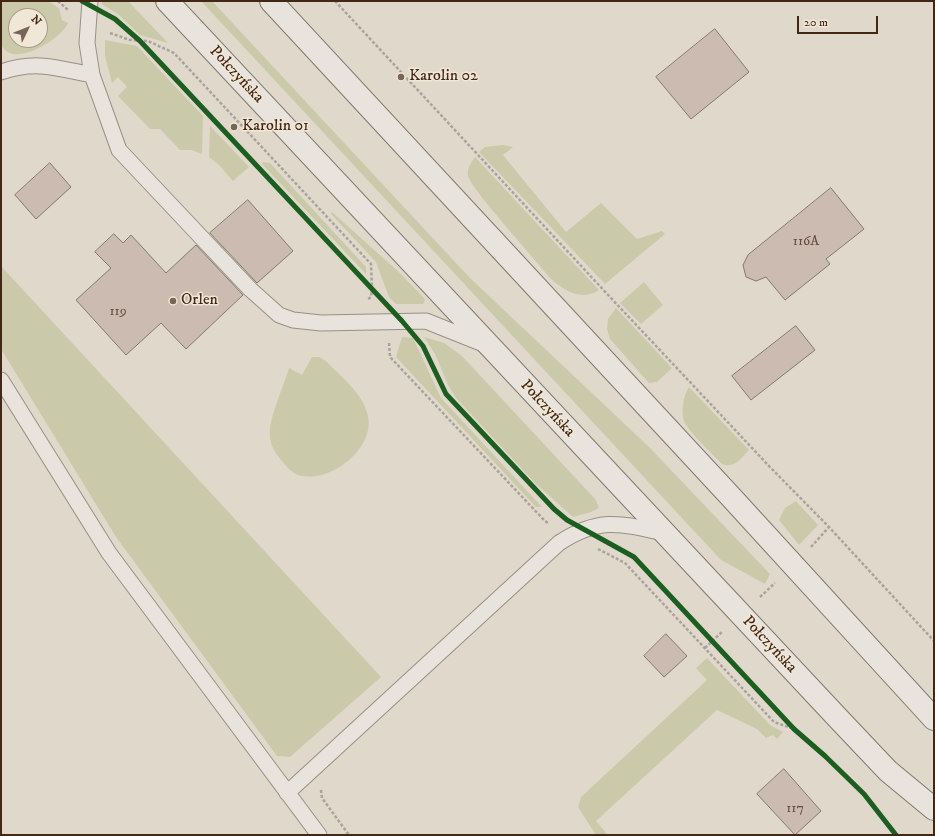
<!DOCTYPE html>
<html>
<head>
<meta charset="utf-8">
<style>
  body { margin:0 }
  #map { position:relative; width:935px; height:836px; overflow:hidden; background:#e0d8ca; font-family:"IM FELL DW Pica",serif }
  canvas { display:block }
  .frame { position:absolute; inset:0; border:2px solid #422717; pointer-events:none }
  .north { position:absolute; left:8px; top:8px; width:40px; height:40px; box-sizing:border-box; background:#f1e7d7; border:1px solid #ab9a8a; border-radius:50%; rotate:47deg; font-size:11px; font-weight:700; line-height:16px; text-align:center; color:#422717 }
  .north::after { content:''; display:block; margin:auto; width:14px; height:18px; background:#796556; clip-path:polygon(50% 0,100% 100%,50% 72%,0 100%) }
  .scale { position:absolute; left:797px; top:16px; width:81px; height:18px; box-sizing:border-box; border:2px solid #422717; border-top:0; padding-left:5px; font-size:12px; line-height:14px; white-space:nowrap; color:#422717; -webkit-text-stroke:3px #f1e7d7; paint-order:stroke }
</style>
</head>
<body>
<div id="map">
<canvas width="935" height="836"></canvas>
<div class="frame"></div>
<div class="north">N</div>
<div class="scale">20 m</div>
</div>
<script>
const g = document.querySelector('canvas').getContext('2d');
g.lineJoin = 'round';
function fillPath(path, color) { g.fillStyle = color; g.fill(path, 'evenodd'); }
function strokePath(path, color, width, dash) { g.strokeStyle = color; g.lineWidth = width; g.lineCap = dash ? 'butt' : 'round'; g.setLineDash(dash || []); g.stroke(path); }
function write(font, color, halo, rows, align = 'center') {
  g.font = font + ' "IM FELL DW Pica",serif'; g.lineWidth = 3; g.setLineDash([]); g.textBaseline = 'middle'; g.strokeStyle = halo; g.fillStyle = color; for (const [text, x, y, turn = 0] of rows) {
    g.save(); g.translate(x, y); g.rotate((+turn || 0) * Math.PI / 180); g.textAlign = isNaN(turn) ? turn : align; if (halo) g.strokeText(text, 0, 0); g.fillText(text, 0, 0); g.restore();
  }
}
fillPath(new Path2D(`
  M1 1H48L59 8 62 20 68 23C62 37 30 57 13 54 8 53 4 50 1 45ZM16 16H40V40H16Z
  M102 1H128L168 43 140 35 119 15 102 4Z
  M201 1H212L469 277 649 447 770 574 765 584 721 560Z
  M105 40 137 46 203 116 202 154 192 150H180L160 129H150L118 96 127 87 118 77 112 83 105 56Z
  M210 126 249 167 233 181 219 165 209 157Z
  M503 145 513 147 503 155 566 232 601 203 637 239 662 231 665 234 605 284 479 152 485 147Z
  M475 157 599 290C581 302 563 290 549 277 537 261 471 189 468 176 467 168 471 163 475 157Z
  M263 162 270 163 366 267V274L262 164Z
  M332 212 401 274 424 298 425 300 423 304H396L389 297 376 262 331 214Z
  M1 266 381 677 290 757 277 756 116 537 1 349Z
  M644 282 663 305 641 324 620 303Z
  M616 308 672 368 657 382 649 383 610 339 607 329 608 319Z
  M402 337 413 338 441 398 542 507H536L396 357Z
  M424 337 444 343 462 356 596 500 599 508 591 512 573 517 535 483 457 399 448 385 435 354Z
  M312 357H319L326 361C340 376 364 394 368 416 375 449 329 485 298 475 292 473 286 466 282 461 273 451 269 443 270 429 271 415 285 382 289 368L302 375Z
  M689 387 749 450C741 458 735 469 722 464 714 456 687 430 684 421 681 411 683 396 689 387Z
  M796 501 818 525 799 545 779 520 785 508Z
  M707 658 770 725 783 732 777 739 773 735 766 738 757 729 717 710 596 821 608 835H596L578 807 581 797 707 680 696 668Z`), '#cacaab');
const building = new Path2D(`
  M715 29 749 72 691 119 656 77Z
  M50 163 71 187 36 219 15 195Z
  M831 188 864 229 826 259 830 264 785 300 766 277 756 281 746 277 743 265 748 255Z
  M248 200 293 251 257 283 210 233Z
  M114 234 123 243 131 235 166 273 196 245 243 295 186 349 161 323 126 355 76 300 111 268 95 252Z
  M796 326 815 350 751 400 732 376Z
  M666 634 687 656 664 677 644 656Z
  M784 769 821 811 795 835 757 794Z`);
fillPath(building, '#ccbbb1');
strokePath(building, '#81796f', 1);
const lane = new Path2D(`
  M90 1 87 43 92 75 119 150 250 289 279 315 293 320 321 323 426 321 486 345
  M1 72C36 60 57 68 92 75
  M1 380 109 553 319 835
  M287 793 559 543C599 517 620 523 664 533`);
const secondary = new Path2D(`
  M167 1 835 715 888 771 934 809
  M271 1 731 497 934 719`);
strokePath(lane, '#989087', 17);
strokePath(secondary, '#81796f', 24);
strokePath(new Path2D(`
  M58 1 68 10
  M335 1 610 297 768 465 829 527 934 641
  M110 33 130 40 148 41 174 53 371 264 372 288 371 297 367 300
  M389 343 390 357 544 520 549 524
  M811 547 829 527
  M598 549 625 563 774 722 794 729
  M760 597 775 583
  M705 648 723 631
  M321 790 322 798 349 835
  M896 835H897`), '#aaa39d', 2.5, [3, 2]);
strokePath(lane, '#e8e3dc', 15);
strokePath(secondary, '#e8e3dc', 22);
strokePath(new Path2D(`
  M82 1 115 19 140 41 402 321 423 346 446 394 554 509 567 520 634 557 794 729 825 756 864 794 896 835`), '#1b5e20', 5);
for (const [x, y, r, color] of [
  [401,77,4,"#796556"],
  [234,127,4,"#796556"],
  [173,301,4,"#796556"]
]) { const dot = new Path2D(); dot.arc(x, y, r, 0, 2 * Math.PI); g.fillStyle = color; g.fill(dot); strokePath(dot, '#f1e7d7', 1.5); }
write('14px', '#644c3e', null, [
  ["116A",806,242],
  ["119",118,312],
  ["117",795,809]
]);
write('16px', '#422717', '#f1e7d7', [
  ["Połczyńska",236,75,47],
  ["Połczyńska",547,409,47],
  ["Połczyńska",769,645,47]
]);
write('16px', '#422717', '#f1e7d7', [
  ["Karolin 02",409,77],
  ["Karolin 01",242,127],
  ["Orlen",181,301]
], 'left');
</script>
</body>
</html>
